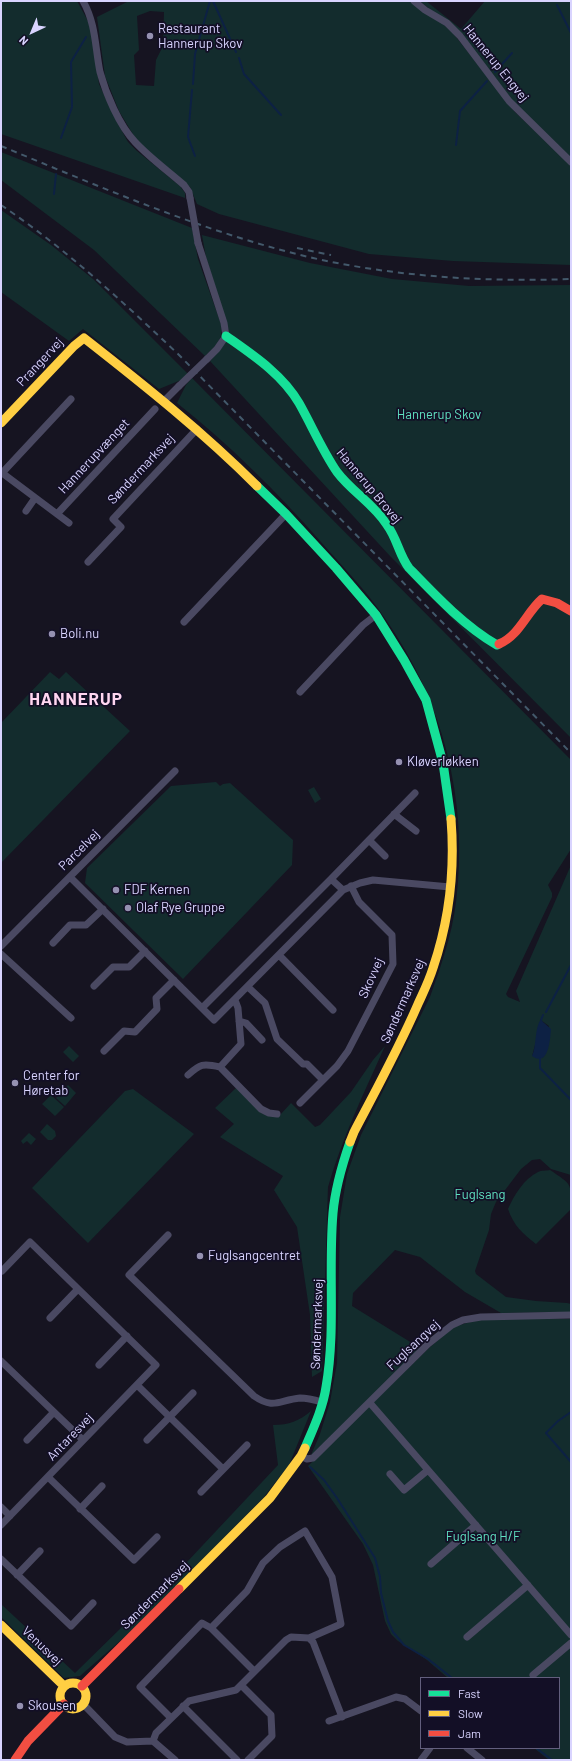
<!DOCTYPE html>
<html>
<head>
<meta charset="utf-8">
<style>
  body { margin:0 }
  #map { position:relative; width:572px; height:1761px; overflow:hidden; background:#161421; font-family:Barlow,sans-serif }
  canvas { display:block }
  .frame { position:absolute; inset:0; border:2px solid #d9d4ff; pointer-events:none }
  .legend { position:absolute; left:420px; top:1677px; width:140px; height:72px; box-sizing:border-box; background:#130f26; border:1px solid #625e7d; margin:0; padding:5px 7px; list-style:none; font-size:12px; color:#d9d4ff }
  .legend li { display:flex; align-items:center; gap:8px; height:20px }
  .legend b { width:20px; border:1px solid #625e7d }
  .north { position:absolute; left:12px; top:12px; width:40px; height:40px; -webkit-text-stroke:3px #130f26; paint-order:stroke; rotate:224deg; font-size:11px; font-weight:700; line-height:16px; text-align:center; color:#d9d4ff }
  .north::after { content:''; display:block; margin:auto; width:14px; height:18px; background:#d9d4ff; clip-path:polygon(50% 0,100% 100%,50% 72%,0 100%) }
</style>
</head>
<body>
<div id="map">
<canvas width="572" height="1761"></canvas>
<div class="frame"></div>
<ul class="legend">
<li><b style="height:5px;background:#16e098"></b>Fast</li>
<li><b style="height:5px;background:#ffcf43"></b>Slow</li>
<li><b style="height:5px;background:#f24e42"></b>Jam</li>
</ul>
<div class="north">N</div>
</div>
<script>
const g = document.querySelector('canvas').getContext('2d');
g.lineJoin = 'round';
function fillPath(path, color) { g.fillStyle = color; g.fill(path, 'evenodd'); }
function strokePath(path, color, width, dash) { g.strokeStyle = color; g.lineWidth = width; g.lineCap = dash ? 'butt' : 'round'; g.setLineDash(dash || []); g.stroke(path); }
function write(font, color, halo, rows, align = 'center') {
  g.font = font + ' Barlow,sans-serif'; g.lineWidth = 3.5; g.setLineDash([]); g.textBaseline = 'middle'; g.strokeStyle = halo; g.fillStyle = color; for (const [text, x, y, turn = 0] of rows) {
    g.save(); g.translate(x, y); g.rotate((+turn || 0) * Math.PI / 180); g.textAlign = isNaN(turn) ? turn : align; if (halo) g.strokeText(text, 0, 0); g.fillText(text, 0, 0); g.restore();
  }
}
fillPath(new Path2D(`
  M1 1H77L88 21 92 35 99 84 117 122 128 142 137 151 180 186 185 193V198L1 134Z
  M129 1H410L442 23 453 33 515 112 571 165V265L453 261 369 254 219 214 197 204 190 187 137 141 119 111 105 76 97 17ZM150 11 164 12 163 46 156 60 154 86 136 85 134 55 139 50 137 16Z
  M419 1H426L461 29 485 1H571V159L511 99 460 32Z
  M1 152 192 228 198 259 221 324C224 339 216 346 205 356L94 250 1 180Z
  M1 210 51 245 93 279 188 374 181 380 159 389 83 329 69 341 1 292Z
  M202 235 310 263 392 279 469 286 571 285V738L390 556 210 361C217 353 228 343 229 331L206 257Z
  M192 378 571 760V849L548 885 552 893V897L506 994 508 997 520 1002 516 991 571 865V1175L551 1169 540 1159 532 1160 521 1169 496 1202 491 1214 489 1230 475 1271 476 1274 506 1297 536 1301 567 1303 571 1304V1312L501 1313 465 1292 420 1257 395 1250 353 1293 352 1306 420 1348 316 1453 311 1455 320 1434 330 1402 337 1363 340 1217 347 1174 361 1135 430 997C441 966 452 935 456 902 469 801 443 700 384 617 366 590 342 566 321 542 277 492 229 444 177 403L186 385ZM542 1021 549 1026 532 1056Z
  M50 672 59 679 66 672 130 731 1 863V723Z
  M216 782 220 786 223 784 230 783 293 840 292 865 183 979 85 883 87 868 171 786Z
  M314 787 321 799 315 803 308 790Z
  M69 1046 79 1056 73 1062 63 1052Z
  M385 1046C364 1093 342 1138 328 1187L322 1371 312 1377 310 1315 297 1227 274 1190 283 1176 220 1137 234 1124 215 1108 236 1088 261 1113 280 1115 291 1103 315 1127 320 1125 351 1092 373 1060Z
  M68 1085 76 1093 65 1106 56 1098Z
  M133 1089 194 1134 88 1243 32 1188 125 1091Z
  M51 1095 64 1107 55 1116 42 1104Z
  M47 1124 55 1131 56 1136 52 1140H48L40 1132Z
  M29 1133 36 1139 31 1145 27 1141 23 1144 21 1141Z
  M550 1170C572 1185 571 1182 571 1209L536 1244C522 1233 514 1226 508 1209 514 1195 524 1179 538 1172 541 1170 547 1171 550 1170Z
  M479 1319H571V1760H549L534 1748H559V1678H448L427 1660 398 1641 391 1634 385 1621 373 1565 363 1544 308 1466 430 1347 454 1327Z
  M311 1411 289 1465 263 1498 129 1633 80 1676 64 1678 1 1617V1604L75 1673 172 1578 278 1465 273 1425C289 1425 299 1421 311 1411Z`), '#132c2d');
fillPath(new Path2D(`
  M541 1019 543 1022 551 1029C550 1039 549 1068 532 1056 537 1045 534 1029 541 1019Z`), '#0d2144');
strokePath(new Path2D(`
  M213 1 236 52
  M557 5 571 33
  M239 58 244 74 281 115
  M495 72 512 53
  M193 84 195 54 210 1
  M192 90 188 137 195 156
  M61 138 72 107 71 62 86 37
  M456 145 460 111 487 81
  M54 194 56 174
  M546 1012 571 965
  M541 1020 543 1015
  M540 1058V1068L571 1100
  M571 1412 558 1421 546 1433 571 1462
  M310 1467 324 1480 337 1498 375 1558 380 1577 381 1593 388 1621 393 1632 404 1645 428 1659 452 1678
  M536 1748 552 1760`), '#0d2144', 2);
strokePath(new Path2D(`
  M83 1C96 24 95 47 100 72 106 94 119 125 135 142 150 158 168 171 184 185L189 192 190 198
  M414 1 425 10 447 23 460 36 509 101 571 162
  M198 243 224 323 226 336 217 349 207 359
  M164 401 179 386
  M1 472 69 523
  M2 473 71 399
  M26 511 35 498
  M57 514 155 409
  M88 562 121 527 113 519 197 429
  M184 622 286 514
  M300 692 363 625 376 615
  M394 814 416 831
  M369 840 385 856
  M70 877 214 1020 343 890 360 883 373 880 450 887
  M343 890 331 879 415 793
  M53 943 70 925H86L103 909
  M1 946 175 771
  M1 954 71 1018
  M279 955 333 1010
  M94 986 113 967H129L145 951
  M248 987 265 1003 277 1039 303 1064H307L323 1080
  M202 1008 331 879
  M239 1021 246 1023 262 1040
  M104 1051 124 1031 135 1032 157 1009 156 998 174 980
  M220 1067 261 1109 269 1113 277 1114
  M188 1075C200 1064 203 1063 220 1067L241 1044 238 1008 235 1000
  M300 1103 337 1066 348 1051 393 964 392 935 359 902 351 886
  M168 1235 129 1275 254 1396C274 1410 279 1400 300 1398 307 1398 315 1400 322 1402
  M50 1318 78 1289
  M1 1361 83 1440
  M99 1365 127 1336
  M137 1385 223 1469
  M370 1403 571 1635
  M27 1440 54 1412
  M147 1440 193 1393
  M301 1456 307 1459 313 1458 428 1344 452 1325 463 1320 481 1317 571 1315
  M390 1474 404 1490 428 1470
  M48 1477 134 1560 157 1537
  M201 1492 247 1445
  M1 1507 10 1516
  M80 1509 102 1486
  M1 1525 156 1365 30 1242 2 1271
  M1 1559 71 1626 93 1603
  M431 1564 476 1525
  M17 1575 40 1551
  M211 1628 247 1591 263 1563 280 1547 305 1531 332 1577 341 1624 309 1638
  M467 1637 528 1585
  M533 1675 571 1643
  M241 1685 271 1715 272 1736 248 1760
  M183 1706 237 1760
  M86 1707 115 1737 127 1742 153 1741 175 1760
  M171 1718 140 1687 202 1623 211 1628 254 1671
  M329 1721 396 1697 405 1699 421 1711
  M153 1741 156 1733 189 1701 236 1690 286 1640 291 1637 309 1638 313 1642 342 1717
  M467 1748 482 1760
  M421 1760 430 1748`), '#4a4962', 7);
strokePath(new Path2D(`
  M226 336C253 355 282 374 299 403 312 426 322 450 337 472 352 492 374 504 387 525 397 538 399 555 409 568 435 595 464 626 497 645L499 644
  M257 486 286 514 336 568 376 615 404 660 426 700 443 763 451 819
  M305 1448C313 1429 323 1408 326 1387 336 1330 328 1271 333 1213 335 1189 342 1165 350 1142`), '#16e098', 9);
strokePath(new Path2D(`
  M1 423 74 346 84 338C144 385 203 432 257 486
  M350 1142 354 1132C376 1090 399 1048 418 1004 423 993 429 981 433 968 449 921 455 869 451 819
  M179 1589 270 1498 301 1456 305 1448
  M1 1625 64 1686
  M60 1696a13 13 0 1 1 26 0a13 13 0 1 1-26 0Z`), '#ffcf43', 9);
strokePath(new Path2D(`
  M499 644C519 636 526 613 542 599L557 603 571 611
  M82 1686 179 1589
  M15 1760 28 1741 64 1704`), '#f24e42', 9);
strokePath(new Path2D(`
  M1 146C103 188 206 233 313 258 398 277 485 282 571 279
  M1 205C66 249 122 301 179 355L571 753
  M297 248 331 255`), '#43596b', 2, [6, 5]);
strokePath(new Path2D(`
  M190 198 198 243
  M179 386 207 359`), '#4a4962', 7);
for (const [x, y, r, color] of [
  [150,36,4,"#9591b1"],
  [52,634,4,"#9591b1"],
  [399,762,4,"#9591b1"],
  [116,890,4,"#9591b1"],
  [128,908,4,"#9591b1"],
  [15,1083,4,"#9591b1"],
  [200,1256,4,"#9591b1"],
  [20,1706,4,"#9591b1"]
]) { const dot = new Path2D(); dot.arc(x, y, r, 0, 2 * Math.PI); g.fillStyle = color; g.fill(dot); strokePath(dot, '#130f26', 1.5); }
write('13px', '#d9d4ff', '#130f26', [
  ["Restaurant",158,29],
  ["Hannerup Skov",158,44],
  ["Boli.nu",60,634],
  ["Kløverløkken",407,762],
  ["FDF Kernen",124,890],
  ["Olaf Rye Gruppe",136,908],
  ["Center for",23,1076],
  ["Høretab",23,1091],
  ["Fuglsangcentret",208,1256],
  ["Skousen",28,1706]
], 'left');
write('13px', '#d9d4ff', '#130f26', [
  ["Hannerup Engvej",496,63,51],
  ["Prangervej",40,362,-47],
  ["Hannerupvænget",94,456,-47],
  ["Søndermarksvej",141,469,-47],
  ["Hannerup Brovej",369,486,50],
  ["Parcelvej",79,850,-45],
  ["Skovvej",371,978,-66],
  ["Søndermarksvej",403,1001,-66],
  ["Søndermarksvej",317,1324,-88],
  ["Fuglsangvej",413,1345,-43],
  ["Antaresvej",70,1437,-46],
  ["Søndermarksvej",155,1595,-45],
  ["Venusvej",42,1646,44]
]);
write('13px', '#5fe0c0', '#130f26', [
  ["Hannerup Skov",439,415],
  ["Fuglsang",480,1195],
  ["Fuglsang H/F",483,1537]
]);
g.letterSpacing = '1px';
write('bold 17px', '#ffd6f0', '#130f26', [
  ["HANNERUP",76,699]
]);
g.letterSpacing = '0px';
</script>
</body>
</html>
